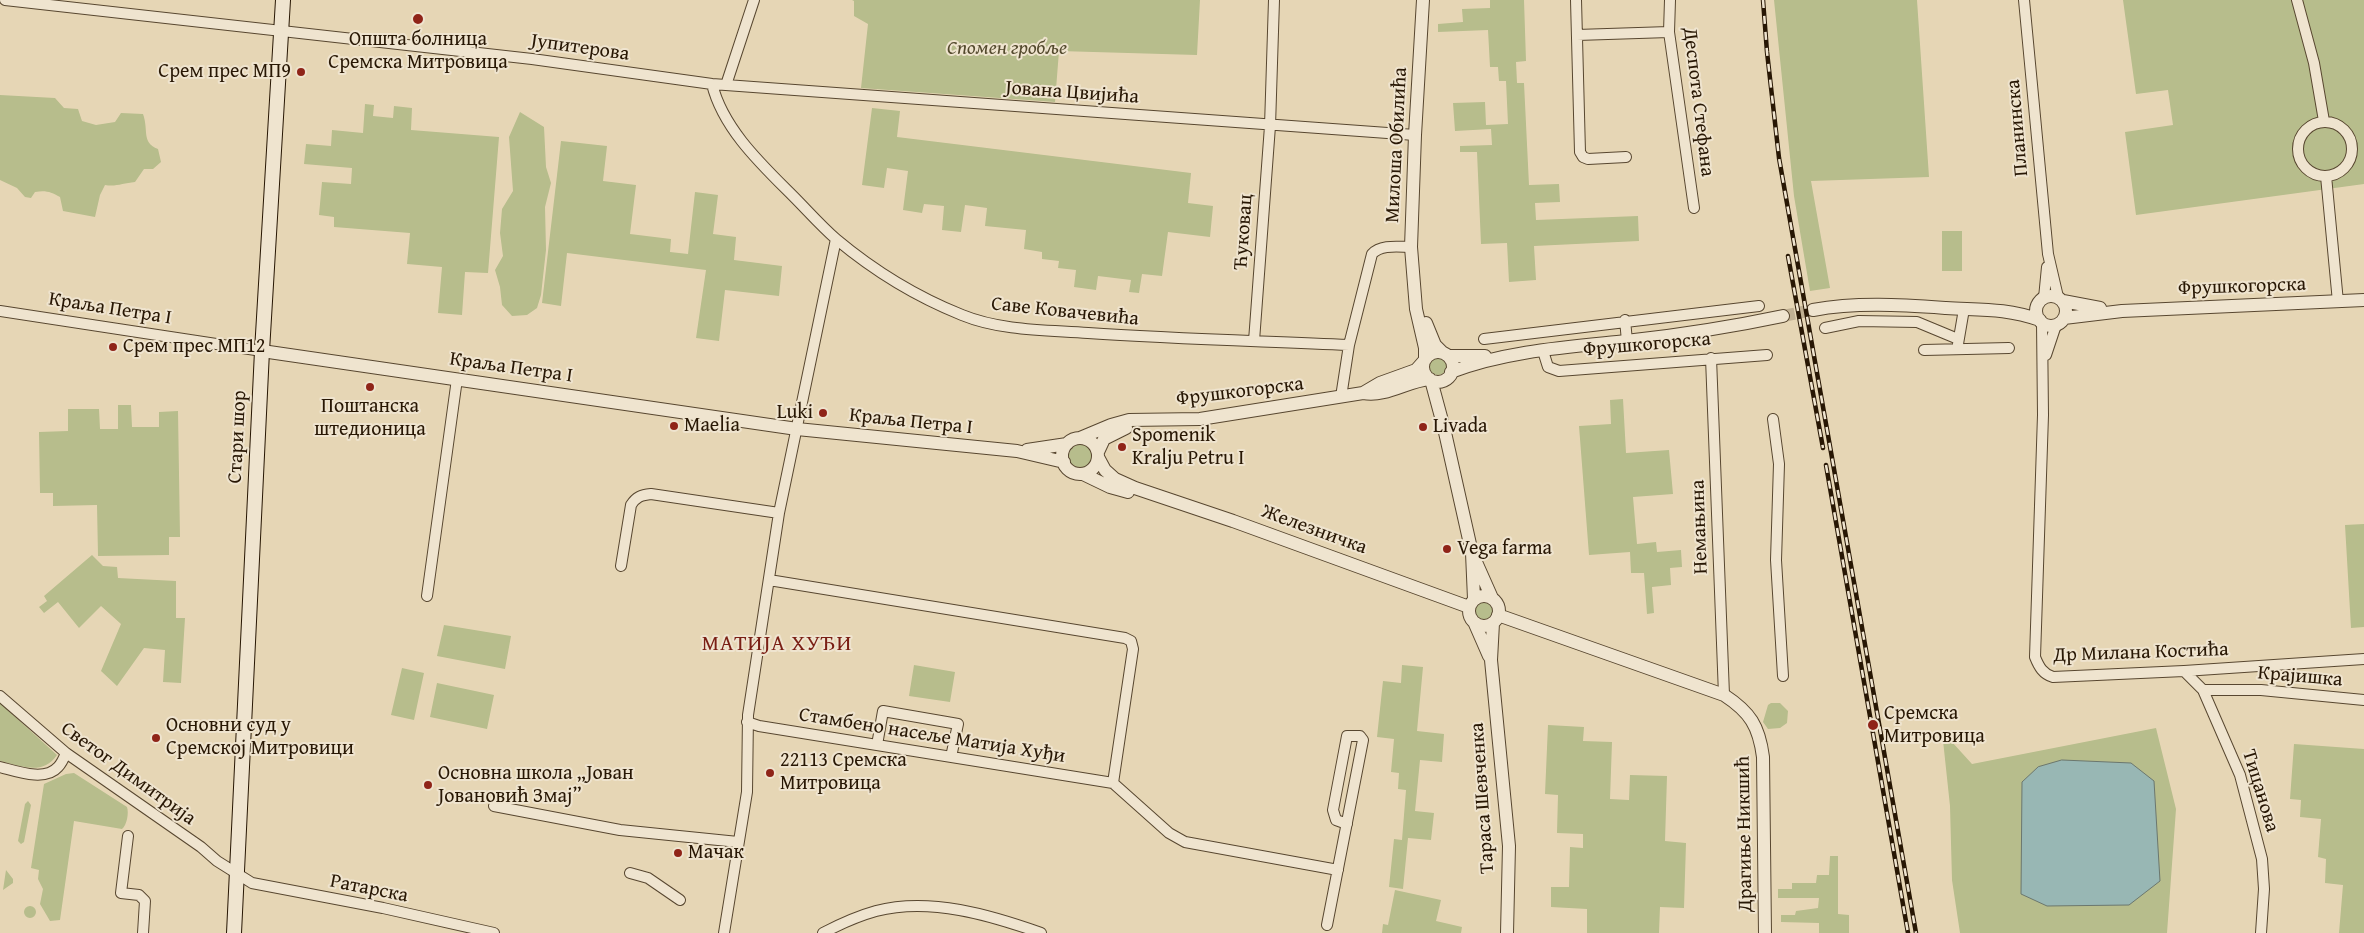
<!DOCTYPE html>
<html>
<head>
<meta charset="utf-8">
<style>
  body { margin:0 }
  canvas { display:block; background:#e6d6b5 }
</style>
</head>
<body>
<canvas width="2364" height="933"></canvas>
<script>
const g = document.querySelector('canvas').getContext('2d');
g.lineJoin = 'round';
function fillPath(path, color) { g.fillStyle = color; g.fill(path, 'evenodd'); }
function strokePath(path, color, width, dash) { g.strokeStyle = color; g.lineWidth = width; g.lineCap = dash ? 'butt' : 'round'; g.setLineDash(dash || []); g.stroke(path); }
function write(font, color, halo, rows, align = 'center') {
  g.font = font + ' "Gentium Book Plus",serif'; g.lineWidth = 4; g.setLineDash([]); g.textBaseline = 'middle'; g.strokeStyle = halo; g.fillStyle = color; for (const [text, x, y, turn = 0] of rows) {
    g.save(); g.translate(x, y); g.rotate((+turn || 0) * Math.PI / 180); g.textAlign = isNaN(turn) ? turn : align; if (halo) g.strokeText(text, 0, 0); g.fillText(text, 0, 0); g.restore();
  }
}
fillPath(new Path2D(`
  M852 0H1200L1197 55 1059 51 1055 102 861 88 868 24 854 16V1Z
  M1490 0H1524L1526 61 1516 62 1517 83H1524L1529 185 1559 184 1560 202 1535 203 1536 220 1638 216 1639 241 1534 246 1536 280 1509 282 1507 243 1481 244 1477 152H1460V146L1492 145 1491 129 1455 131 1453 103 1485 102 1486 125 1508 124 1506 81H1499L1498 67H1490L1488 30 1438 32V24L1463 22 1462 9 1490 8Z
  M1774 0H1917L1929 177 1811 181 1830 288 1810 291 1794 196Z
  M2123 0H2364V184L2136 215 2125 132 2173 125 2168 90 2136 94Z
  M0 95 55 98 64 108 78 109 82 121 96 125 115 122 121 113 143 114C149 131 141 142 158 149L161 162 153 169H144L135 182C123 183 116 187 105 185L100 195 95 217 63 211 60 197C51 192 46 190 35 192L31 198 25 197 17 188 0 180Z
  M365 104 374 105 373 116 393 118 394 106 412 108 411 130 499 137 488 273 465 272 462 315 438 313 442 267 407 264 410 233 334 227V217L319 215 322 182 351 184 352 168 304 164 306 144 331 146 332 130 363 133Z
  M872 108 900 111 897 137 1191 173 1188 203 1213 206 1210 237 1168 232 1162 276 1142 274 1139 293 1129 292 1131 280 1098 276 1096 290 1074 287 1076 270 1058 268 1059 261 1042 259V252L1024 249 1026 230 985 226 987 208 965 205 961 232 942 230 944 206 924 204 922 213 903 210 908 171 887 168 884 188 862 185Z
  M520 112 544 127 546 167 551 183 545 207 546 250 541 295 537 308 527 315 512 316 502 305 500 287 495 270 503 256 500 233 502 209 513 191 509 137Z
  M561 141 607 146 603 181 636 185 630 234 671 239 670 252 688 254 695 192 718 195 713 234 736 237 734 260 782 266 779 296 725 290 719 341 696 338 706 270 567 253 561 306 542 303Z
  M1942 231H1962V271H1942Z
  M1429 366a9 9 0 1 1 18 0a9 9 0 1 1-18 0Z
  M1623 399 1626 453 1669 450 1673 494 1633 497 1637 544 1656 542 1657 552 1681 550 1682 567 1670 568 1671 585 1652 587 1654 613 1647 614 1644 573H1631L1630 552 1589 555 1579 426 1611 424 1610 400Z
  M118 405H131L132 427H159V412L178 411 180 537H169V555L98 556 97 505 53 506V493H40L39 432 68 431V409H99L100 429H118Z
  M1069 456a12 12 0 1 1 24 0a12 12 0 1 1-24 0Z
  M2364 524V627L2351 628 2345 525Z
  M92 555 103 566 117 567 118 578 176 581V618H185L181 683 163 682 165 650 144 648 117 686 101 671 121 624 101 606 79 628 58 602 44 613 39 607 47 601 44 596Z
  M1475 611a9 9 0 1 1 18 0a9 9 0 1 1-18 0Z
  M444 625 511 636 505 669 437 656Z
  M914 665 955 672 950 702 909 696Z
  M1402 665 1423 667 1417 731 1444 734 1442 762 1420 760 1415 811 1434 813 1431 840 1408 838 1403 889 1389 887 1394 839 1402 840 1406 790 1398 789 1399 773 1391 772 1394 739 1377 737 1383 681 1401 683Z
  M402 668 424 673 414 720 391 715Z
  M437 683 494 695 487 729 430 717Z
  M0 703 57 755C43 776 21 766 0 761Z
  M1771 703H1780L1788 711 1787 723 1780 728 1768 729 1763 722 1768 705Z
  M1548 725 1584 727 1583 741 1612 742 1610 799 1629 800 1630 775 1667 776 1665 841 1686 843 1684 908 1660 907 1659 933H1587V909L1551 907V887H1569L1570 847 1583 848V834L1557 833 1558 795 1545 794Z
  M2156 728 2176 809 2167 933H1960L1952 880 1950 806 1942 731 1972 764Z
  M2294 744 2364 749V933H2339L2343 885 2325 883 2326 859 2318 857 2321 819 2300 817 2301 800 2290 799Z
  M74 773 127 807C129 813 127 825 122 829L74 821 60 920 50 921 40 904 43 889 38 879 39 870 31 868 44 784 66 774Z
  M28 801 31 805 24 842 21 844 18 841 25 804Z
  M1830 856H1838V914L1849 915V933H1819V923L1781 922V915H1795L1796 911 1818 908 1819 898H1778V889H1792V883H1816L1817 875H1829Z
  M6 870 13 879V883L3 890Z
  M1395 890 1441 900 1436 921 1462 927 1461 933H1382L1383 924 1388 925Z
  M24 912a6 6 0 1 1 12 0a6 6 0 1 1-12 0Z`), '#b7bd8c');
const water = new Path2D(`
  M2062 760 2131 763 2154 781 2160 881 2129 905 2047 906 2021 894 2022 782 2038 767Z`);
fillPath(water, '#98b7b4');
strokePath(water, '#6b776e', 1);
strokePath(new Path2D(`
  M1783 316 1813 310`), '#c0b092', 12, [12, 6]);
const minor = new Path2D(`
  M5 0 532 59 712 84 1415 135
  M1576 0 1580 152 1583 157 1588 159 1626 157
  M1670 0 1669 32 1694 208
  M2024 0 2048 254 2058 297
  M2297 0 2314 63 2324 121
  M1577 35 1669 32
  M712 84C723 129 762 165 793 196 807 210 821 226 836 239 873 270 917 297 962 315 1001 331 1047 330 1088 333 1175 339 1262 341 1349 345
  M726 85 754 0
  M2298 149a27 27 0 1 1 54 0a27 27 0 1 1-54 0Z
  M2326 176 2338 302
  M2044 298 2047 267
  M0 311 262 351
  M1625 320 1627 341
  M2042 323 2043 415 2035 657C2039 667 2043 674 2053 677L2184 671 2364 659
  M1825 328 1859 321 1917 322 1958 339
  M1484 339 1759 306
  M1254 341 1270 126 1274 0
  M1958 344 1964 309
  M1924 350 2009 348
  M1543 351 1548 367 1559 371 1767 355
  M2046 355 2056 325
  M1711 358 1724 695
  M1341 397 1349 345 1372 254C1381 244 1399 247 1411 247
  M1773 419 1779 464 1776 560 1783 676
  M621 566 631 505C636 497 641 495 651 494L779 513
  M769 580 1125 638 1131 641 1133 649 1113 783 1169 833 1185 842 1338 870
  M427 596 457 379
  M2184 671 2203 690 2240 775 2262 859 2264 889 2261 933
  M2203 690H2261L2364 700
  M0 696 66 753 201 847 217 861 252 883 383 908 494 933
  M747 722 759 726 1113 783
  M877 745 883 711 958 724 951 757
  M0 767C16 771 45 782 58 767 62 763 64 758 66 753
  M494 806 620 830 738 842
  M128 836 121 893 139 895 145 901 143 933
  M630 873 648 878 680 900
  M1327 925 1363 740 1360 736H1347L1333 810 1336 820 1347 824
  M724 933 747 792 748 715 779 513 836 239
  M823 933C840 924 858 916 876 911 930 897 990 915 1041 933`);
const tertiary = new Path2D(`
  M1423 0 1415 135 1411 247 1416 309 1425 348V359
  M2036 311a15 15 0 1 1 30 0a15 15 0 1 1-30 0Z
  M2063 301 2100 308
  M1813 310C1857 302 1901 305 1946 308 1981 310 2006 308 2040 320
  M2064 318 2122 311 2364 300
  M1426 323 1435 345 1443 353
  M262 351 797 429 1017 451 1064 462
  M1423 367a15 15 0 1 1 30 0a15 15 0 1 1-30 0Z
  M1448 356H1485
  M1451 372C1505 351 1568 347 1626 341 1679 335 1731 327 1783 316
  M1431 380 1444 428 1472 553 1474 599
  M1363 393 1380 383 1416 370 1423 362
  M1080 438 1111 425 1129 420 1200 419 1363 393C1388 397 1406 381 1430 379
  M1062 456a18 18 0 1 1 36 0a18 18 0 1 1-36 0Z
  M1027 450 1067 444
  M1098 452 1104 439 1126 428
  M1098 457 1105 470 1115 479 1135 488 1233 521 1469 607
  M1083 474 1110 487 1128 492
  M1476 562 1492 598
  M1469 611a15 15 0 1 1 30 0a15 15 0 1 1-30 0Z
  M1498 615 1724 695C1750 712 1759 726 1763 757L1765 933
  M1493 623 1491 660 1509 846 1507 933
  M1475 624 1489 656`);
const secondary = new Path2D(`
  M234 933 262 351 283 0`);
strokePath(minor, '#584730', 12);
strokePath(tertiary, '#584730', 14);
strokePath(secondary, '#281704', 16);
strokePath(minor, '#efe4cf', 10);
strokePath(tertiary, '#efe4cf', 12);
strokePath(secondary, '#efe4cf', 14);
const rail = new Path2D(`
  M1763 0 1767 52 1779 158 1916 933
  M1788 256 1823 448
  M1826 465 1908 933`);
strokePath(rail, '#281704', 4.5);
strokePath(rail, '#efe4cf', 2.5, [8]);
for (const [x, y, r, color] of [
  [418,19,6,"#8f2418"],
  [301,72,5,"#8f2418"],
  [113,347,5,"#8f2418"],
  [370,387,5,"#8f2418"],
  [823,413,5,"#8f2418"],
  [674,426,5,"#8f2418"],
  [1423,427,5,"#8f2418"],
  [1122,447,5,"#8f2418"],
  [1447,549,5,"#8f2418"],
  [1873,725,6,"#8f2418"],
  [156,738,5,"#8f2418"],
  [770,773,5,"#8f2418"],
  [428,785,5,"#8f2418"],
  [678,853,5,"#8f2418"]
]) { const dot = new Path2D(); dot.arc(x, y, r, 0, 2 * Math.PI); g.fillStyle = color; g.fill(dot); strokePath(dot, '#efe4cf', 2); }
write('20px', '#281704', '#efe4cf', [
  ["Општа болница",418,40,"center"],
  ["Сремска Митровица",418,63,"center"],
  ["Срем прес МП9",291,72,"right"],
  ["Срем прес МП12",123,347],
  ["Поштанска",370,407,"center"],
  ["штедионица",370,430,"center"],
  ["Luki",813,413,"right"],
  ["Maelia",684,426],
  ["Livada",1433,427],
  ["Spomenik",1132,436],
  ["Kralju Petru I",1132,459],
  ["Vega farma",1457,549],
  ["Сремска",1884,714],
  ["Митровица",1884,737],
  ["Основни суд у",166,726],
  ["Сремској Митровици",166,749],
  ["22113 Сремска",780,761],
  ["Митровица",780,784],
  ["Основна школа „Јован",438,774],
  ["Јовановић Змај”",438,797],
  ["Мачак",688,853]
], 'left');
write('20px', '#281704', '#efe4cf', [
  ["Јупитерова",580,48,8],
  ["Јована Цвијића",1072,93,4],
  ["Деспота Стефана",1698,102,83],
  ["Планинска",2018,128,-95],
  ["Милоша Обилића",1397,145,-87],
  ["Ћуковац",1244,232,-86],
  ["Фрушкогорска",2242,287,-2],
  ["Краља Петра I",110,309,9],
  ["Саве Ковачевића",1065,312,6],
  ["Фрушкогорска",1647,345,-5],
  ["Краља Петра I",511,368,8],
  ["Фрушкогорска",1240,392,-7],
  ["Краља Петра I",911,422,6],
  ["Стари шор",238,437,-87],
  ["Немањина",1700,527,-92],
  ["Железничка",1314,530,20],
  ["Др Милана Костића",2141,653,-2],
  ["Крајишка",2300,677,5],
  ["Стамбено насеље Матија Хуђи",932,736,9],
  ["Светог Димитрија",128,774,36],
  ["Тицанова",2260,791,73],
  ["Тараса Шевченка",1483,798,-94],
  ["Драгиње Никшић",1745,834,-91],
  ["Ратарска",369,889,11]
]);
write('italic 20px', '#53492d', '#efe4cf', [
  ["Спомен гробље",1007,49]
]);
g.letterSpacing = '1px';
write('22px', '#7a1f14', '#efe4cf', [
  ["МАТИЈА ХУЂИ",777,644]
]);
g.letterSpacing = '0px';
</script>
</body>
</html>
